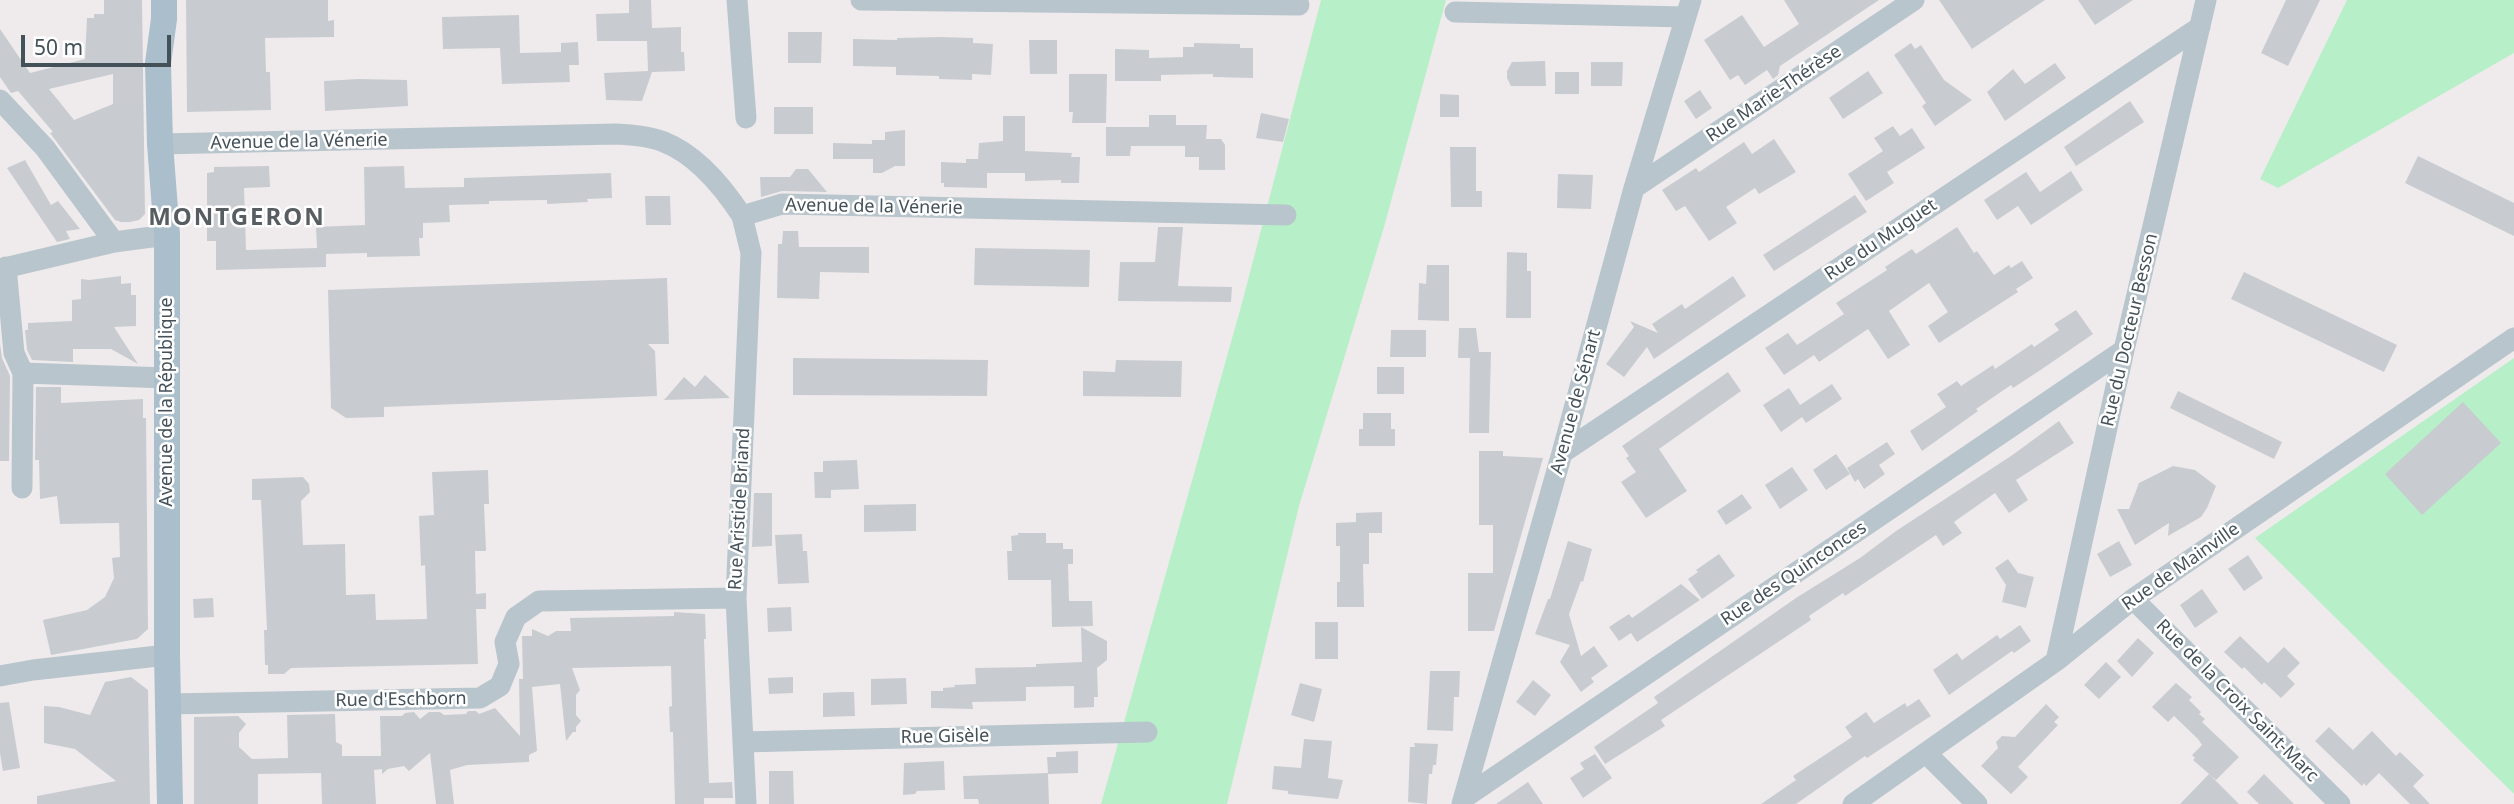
<!DOCTYPE html>
<html>
<head>
<meta charset="utf-8">
<style>
  body { margin:0 }
  #map { position:relative; width:2514px; height:804px; overflow:hidden; background:#efebec; font-family:"Noto Sans",sans-serif }
  canvas { display:block }
  .scale { position:absolute; left:21px; top:35px; width:150px; height:32px; box-sizing:border-box; border:4px solid #445159; border-top:0; padding-left:9px; font-size:21px; line-height:24px; white-space:nowrap; color:#445159; -webkit-text-stroke:5px #fff; paint-order:stroke }
</style>
</head>
<body>
<div id="map">
<canvas width="2514" height="804"></canvas>
<div class="scale">50 m</div>
</div>
<script>
const g = document.querySelector('canvas').getContext('2d');
g.lineJoin = 'round';
function fillPath(path, color) { g.fillStyle = color; g.fill(path, 'evenodd'); }
function strokePath(path, color, width, dash) { g.strokeStyle = color; g.lineWidth = width; g.lineCap = dash ? 'butt' : 'round'; g.setLineDash(dash || []); g.stroke(path); }
function write(font, color, halo, rows, align = 'center') {
  g.font = font + ' "Noto Sans",sans-serif'; g.lineWidth = 5; g.setLineDash([]); g.textBaseline = 'middle'; g.strokeStyle = halo; g.fillStyle = color; for (const [text, x, y, turn = 0] of rows) {
    g.save(); g.translate(x, y); g.rotate((+turn || 0) * Math.PI / 180); g.textAlign = isNaN(turn) ? turn : align; if (halo) g.strokeText(text, 0, 0); g.fillText(text, 0, 0); g.restore();
  }
}
fillPath(new Path2D(`
  M1321 0H1446L1384 227 1299 506 1227 804H1101L1242 303Z
  M2347 0H2514V53L2278 188 2260 179Z
  M2514 358V794L2255 538Z`), '#b7efc8');
fillPath(new Path2D(`
  M104 0H142L145 214 139 220 130 222H121L115 220 50 133 53 132 18 91 11 93 0 77V29L30 73 85 59 87 18H94V14H104ZM113 74V104L74 120 49 89Z
  M186 0H328V21L334 20V37L265 38 266 72H270L271 110 187 112Z
  M629 0H651L652 28 681 27V52H684L685 71 652 72 642 101 606 100 604 73 648 71 647 41H597L596 14 629 13Z
  M1784 0H1879L1780 66 1778 75 1773 79 1767 70 1745 85 1738 75 1730 80 1704 40 1742 15 1764 47 1799 24Z
  M1939 0H2045L1972 49Z
  M2078 0H2133L2095 25Z
  M2286 0H2320L2288 66 2261 53Z
  M519 15 520 53 561 52V43L578 42 579 65H569L570 82 502 84 500 48 443 49 442 17Z
  M788 32H822L821 63H788Z
  M940 37 973 38V43L993 44 991 75 972 74V80L939 79V76L896 75V67L853 66V39L897 40V38Z
  M1029 40H1057V74H1030Z
  M1194 43 1240 44V48H1253V78L1213 77V74L1161 75V81H1115V49L1149 50V58L1183 57V47H1194Z
  M1911 43 1915 49 1921 45 1944 80 1972 100 1935 126 1922 106 1926 103 1894 55Z
  M1545 61 1546 86H1511L1507 78V71L1512 62Z
  M1591 62H1623L1622 86H1591Z
  M2055 63 2066 78 2005 121 1987 92 2013 69 2025 84Z
  M1868 71 1883 93 1843 119 1829 98Z
  M1555 72H1579V94H1555Z
  M1069 74H1107L1106 123H1072L1073 112H1069Z
  M358 79 407 80 408 106 325 111 324 81Z
  M1700 90 1712 108 1696 119 1684 101Z
  M1440 94 1459 95V117H1440Z
  M2130 101 2144 122 2076 166 2064 147Z
  M774 107H813V134H774Z
  M1261 113 1289 119 1283 142 1256 138Z
  M1149 115H1176V125H1207L1206 139H1221L1225 145V170H1199V157H1185V146H1131L1130 156H1106V127H1149Z
  M1003 116H1025V151L1072 153 1071 157H1080L1079 183H1061V180L1025 181V173H987V188L944 187V183H941V162L966 163V159H978L979 143 1003 141Z
  M1893 126 1900 136 1912 128 1925 148 1887 172 1894 183 1866 201 1848 174 1883 151 1874 138Z
  M905 130V166H895L882 173H873V159H833V143L872 144V140H885V132Z
  M1774 139 1796 172 1759 194 1755 188 1726 207 1737 223 1709 241 1685 206 1676 211 1662 190 1696 168 1699 172 1744 142 1752 154Z
  M1450 147H1476V191H1482V207H1451Z
  M2418 156 2514 203V236L2405 183Z
  M25 160 51 205 58 201 80 229 66 231 70 239 57 242 7 168Z
  M269 166 270 187 244 188 246 250 317 248 316 227 365 225 364 167 404 166 405 188 464 187V178L611 173 612 198 587 199 588 202 547 204V200L489 201V204L449 205 450 222 423 223V238H419L420 256 367 257V253L326 254V267L216 270V241H207V173L214 172V167Z
  M796 169H808L827 192 782 191 761 197 760 177H790Z
  M2071 171 2083 190 2031 225 2018 206 1997 220 1984 200 2026 172 2040 192Z
  M1558 174 1593 175 1591 209 1557 208Z
  M1855 195 1867 212 1774 271 1763 255Z
  M645 196H670L671 225H646Z
  M1158 227H1183L1178 286 1232 287 1231 302 1118 301 1120 262H1155Z
  M1957 227 1974 253 1977 251 1994 275 2009 265 2011 268 2022 261 2033 278 2016 289 2018 292 1939 343 1928 326 1948 312 1929 283 1889 311 1910 345 1888 359 1868 329 1819 362 1814 355 1784 375 1765 348 1788 333 1797 345 1844 314 1836 303 1887 270 1885 267 1912 249 1916 254Z
  M783 231H798L799 247H869V273L820 272 819 299 777 298 778 244H782Z
  M975 248 1090 250 1089 287 974 285Z
  M1507 252 1527 253V271H1531V318H1506Z
  M1427 265H1449V321L1418 320 1419 283 1426 284Z
  M2244 272 2397 345 2384 372 2231 299Z
  M121 276V284L131 283V295H136V326L114 327 138 364 111 349H73V362L32 360 27 350 25 330H28V323L72 321V300L81 299V279L89 280Z
  M1733 276 1746 296 1654 359 1647 347 1624 377 1606 364 1634 327 1630 321 1658 333 1652 324 1682 304 1685 309Z
  M667 278 669 344H648L655 351 657 396 384 407V417L346 418 331 408 328 290Z
  M2076 310 2093 334 2042 369 2013 388 2011 385 1976 409 1978 411 1922 451 1910 431 1946 407 1937 394 1957 381 1961 386 1993 365 1995 369 2032 344 2034 347 2059 330 2054 324Z
  M1459 328H1476L1479 352H1491L1489 433H1469L1470 358H1458Z
  M1391 330H1426V357H1390Z
  M0 344 2 358 10 376 9 461H0Z
  M793 358 988 360 987 396 793 395Z
  M1116 360 1182 361 1181 397 1083 396V371L1115 372Z
  M1377 367H1404V394H1377Z
  M1728 372 1741 391 1659 449 1687 491 1646 518 1621 482 1636 472 1626 458 1629 456 1622 446Z
  M705 375 730 398 664 400 684 377 695 387Z
  M1832 384 1842 399 1806 423 1802 417 1781 432 1763 405 1789 388 1800 405Z
  M36 387H61V403L143 399V418H146L148 629 137 639 51 655 43 620 87 610 105 597 114 578 112 558 120 557 119 523 60 524 57 496 40 499 39 460H35Z
  M2178 391 2282 442 2274 459 2170 408Z
  M2463 402 2501 443 2422 515 2385 474Z
  M1363 413H1391V429H1395V446H1359V429H1363Z
  M2059 421 2074 443 2016 480 2028 500 2009 513 1995 493 1954 522 1962 533 1943 546 1936 535 1845 596 1843 593 1809 616 1811 620 1661 720 1665 726 1605 764 1594 747 1658 703 1654 697 1796 598 1860 558 1896 531 2011 456Z
  M1887 442 1895 454 1879 465 1885 474 1864 489 1858 479 1855 482 1847 468Z
  M1479 451H1503V456L1543 458 1494 631H1468V573H1493V525H1479Z
  M1836 454 1850 474 1826 490 1813 470Z
  M857 460 859 489 831 490V498H815L814 472H823V461Z
  M2173 466 2195 470 2216 486 2207 508 2201 517 2168 536 2169 523 2135 545 2117 509H2129L2139 483Z
  M1792 467 1808 490 1780 509 1765 485Z
  M488 470 489 504H484L486 551H475L476 594 486 593V609H476L478 664 291 668 284 674H268V665H265L264 630H267L261 500H252V479L303 477 309 484 310 492 301 501 303 545 345 544 346 595 375 594 376 620 427 619 425 565 421 566 419 516 434 515 432 472Z
  M754 493H772V546L752 547Z
  M1742 494 1752 508 1726 525 1717 511Z
  M916 504V531L864 532V505Z
  M1382 512V533H1369V564H1363L1364 607H1337V582H1340V546H1336V523L1356 522V513Z
  M1018 533H1046V543H1063V549H1073V564H1068L1069 601H1092L1093 626 1052 627 1051 580H1008L1007 551H1012L1011 536 1018 535Z
  M802 534 803 551H807L809 583 778 584 775 535Z
  M1568 541 1592 549 1583 582 1581 581 1569 614 1581 656 1594 646 1608 666 1591 678 1594 682 1581 692 1560 662 1570 645 1535 634 1548 599H1550Z
  M2119 541 2132 565 2110 577 2097 554Z
  M1719 554 1735 576 1702 599 1688 579 1698 572 1696 570Z
  M2248 555 2263 578 2244 591 2228 569Z
  M2008 559 2018 573 2034 577 2026 608 2002 602 2006 585 1995 568Z
  M1681 584 1700 600 1637 642 1631 633 1619 641 1609 627 1629 614 1632 618Z
  M2202 589 2218 612 2195 628 2180 605Z
  M213 598 214 617 194 618 193 599Z
  M791 607 792 631 768 632 767 608Z
  M674 612 705 614 706 639H704L709 783 732 782 733 798H704V804H675L673 732H670L669 707 672 706 671 666 572 668 580 690 576 695V715L581 721 576 727V732H573L566 741 560 684 532 687 537 751 529 755V762L467 765 450 770 454 804H436L430 753 409 771 404 766 388 769 382 774V769L374 770 376 804H322L321 773 258 774V804H194V717L238 716 246 724 239 733V747L252 759 288 758 287 715 335 714 336 742 342 745V756H381L380 716H402L405 713 414 712 420 719 429 712H440L444 715 466 714 468 711H476L479 714 495 708 520 736 519 679H523L522 636H532V629L548 636 556 631H571L570 618 674 616Z
  M1315 622H1338V659H1315Z
  M2020 625 2031 641 2014 653 2012 651 1949 695 1933 670 1957 653 1962 660 1997 635 2000 639Z
  M1081 627 1107 641V660L1097 668 1098 697H1094V707L1074 708V686L1026 687V701L972 702 973 709 931 708V691H943V688L955 687 954 685 976 684 975 668 1036 667V664L1082 662Z
  M2240 636 2268 663 2284 647 2300 663 2287 676 2295 684 2281 698 2264 682 2262 685 2244 667 2242 669 2224 652Z
  M2138 638 2154 653 2132 677 2117 661Z
  M2106 662 2121 677 2099 699 2084 685Z
  M1430 671H1460L1459 697H1454L1453 731 1427 730Z
  M131 677 148 690 150 804H37V796L116 781 75 749 44 743V706L59 707 90 715 105 682Z
  M793 677V693L769 694 768 678Z
  M906 678 907 704 871 705V679Z
  M1533 680 1551 695 1535 716 1516 702Z
  M1300 683 1322 689 1314 722 1291 715Z
  M2176 683 2192 697 2189 700 2201 712 2199 714 2205 719 2202 722 2239 757 2216 780 2193 760 2195 758 2192 755 2202 745 2198 739 2174 716 2168 722 2152 707Z
  M843 692H854L855 716 823 717V693Z
  M1919 699 1931 716 1917 725 1867 758 1865 756 1796 804H1761L1796 780 1793 776 1852 737 1845 727 1866 712 1874 723 1905 703 1907 707Z
  M9 702 20 768 3 771 0 753V703Z
  M2046 704 2059 717 2054 722 2058 725 2018 767 2028 777 2011 794 1981 766 1998 748 1996 742 2002 736 2015 737Z
  M2329 727 2353 750 2372 731 2396 756 2400 752 2424 775 2413 786 2430 804H2410L2379 773 2366 786 2364 783 2362 786 2315 741Z
  M1304 739 1332 741 1328 778 1343 780 1338 799 1288 794V791L1272 789 1274 766 1301 768Z
  M1414 743 1438 744 1436 765H1433L1432 774H1429L1427 804 1408 802 1410 747H1415Z
  M1078 751V773L1048 774 1049 804H979L978 799H964L963 776 1048 773 1047 757H1056V752Z
  M1595 754 1612 778 1583 798 1570 778 1584 769 1580 763Z
  M944 761 945 790 917 791 915 794 903 795 904 763Z
  M769 771H793L794 804H769Z
  M2209 774 2239 804H2180Z
  M2264 774 2294 804H2259L2247 792Z
  M1528 782 1543 804H1496Z`), '#c8ccd1');
strokePath(new Path2D(`
  M737 0 746 118
  M861 0 1299 5
  M1455 12 1686 17
  M0 100 45 148 114 242
  M160 144 616 134C632 135 649 136 664 142 697 155 723 187 742 216L782 204 1286 215
  M1634 188 1914 0
  M742 216 751 253 736 598 746 804
  M6 267 14 353 23 373 22 488
  M0 269 114 242 167 235
  M23 373 167 378
  M1562 453 2200 27
  M2133 599 2340 804
  M2056 661 2124 350 2206 0
  M0 676 33 670 167 655
  M168 704 480 698 500 686 509 664 505 642 516 617 539 601 736 598
  M743 742 1147 732
  M1926 753 1977 804
  M1464 798 2124 350
  M1462 804 1562 453 1634 188 1691 0
  M1853 804 2056 661 2133 599 2514 338`), '#b9c5cc', 21);
strokePath(new Path2D(`
  M164 0V19L158 63 160 144 167 235V655L170 804`), '#aabecc', 26);
write('18px', '#445159', '#fff', [
  ["Rue Marie-Thérèse",1774,94,-34],
  ["Avenue de la Vénerie",299,142,-1],
  ["Avenue de la Vénerie",874,207,1],
  ["Rue du Muguet",1881,240,-34],
  ["Rue du Docteur Besson",2130,330,-77],
  ["Avenue de la République",167,402,-90],
  ["Avenue de Sénart",1576,402,-75],
  ["Rue Aristide Briand",740,509,-87],
  ["Rue de Mainville",2181,567,-35],
  ["Rue des Quinconces",1794,574,-34],
  ["Rue d'Eschborn",401,700,-1],
  ["Rue de la Croix Saint-Marc",2237,701,45],
  ["Rue Gisèle",945,737,-1]
]);
g.letterSpacing = '2px';
write('bold 24px', '#585d61', '#fff', [
  ["MONTGERON",237,218]
]);
g.letterSpacing = '0px';
</script>
</body>
</html>
